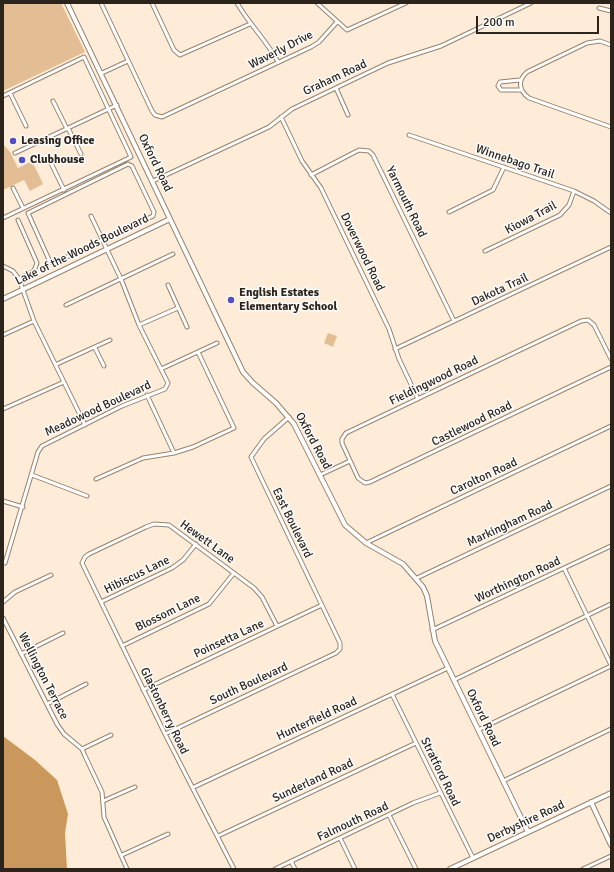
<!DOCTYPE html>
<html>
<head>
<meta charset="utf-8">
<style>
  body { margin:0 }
  #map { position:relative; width:614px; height:872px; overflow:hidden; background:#feecd8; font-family:Signika,sans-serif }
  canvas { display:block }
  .frame { position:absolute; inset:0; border:4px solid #2c241a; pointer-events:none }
  .scale { position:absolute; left:476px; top:16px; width:123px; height:18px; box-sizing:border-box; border:2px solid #2c241a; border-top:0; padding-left:5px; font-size:12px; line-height:14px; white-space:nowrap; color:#2c241a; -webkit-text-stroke:3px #fcfcfc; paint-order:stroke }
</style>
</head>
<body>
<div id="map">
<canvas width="614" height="872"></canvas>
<div class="frame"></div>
<div class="scale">200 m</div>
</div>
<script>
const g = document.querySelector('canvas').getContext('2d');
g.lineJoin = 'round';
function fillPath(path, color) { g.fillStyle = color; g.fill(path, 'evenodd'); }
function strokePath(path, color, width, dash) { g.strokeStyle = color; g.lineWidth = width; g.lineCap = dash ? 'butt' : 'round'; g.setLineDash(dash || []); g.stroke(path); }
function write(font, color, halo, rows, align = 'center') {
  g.font = font + ' Signika,sans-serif'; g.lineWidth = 3; g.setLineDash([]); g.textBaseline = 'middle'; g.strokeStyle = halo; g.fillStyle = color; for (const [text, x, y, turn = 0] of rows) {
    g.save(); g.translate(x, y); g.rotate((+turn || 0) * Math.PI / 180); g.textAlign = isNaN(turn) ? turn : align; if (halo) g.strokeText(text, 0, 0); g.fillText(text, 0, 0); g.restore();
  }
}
fillPath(new Path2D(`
  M3 3H61L85 52 3 91Z
  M3 144 10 152 18 168 32 161 43 184 30 191 24 180 3 190Z
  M328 333 337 336 333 347 324 343Z`), '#e3bd93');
fillPath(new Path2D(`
  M3 736 35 760 57 780 68 814 65 833 67 869H3Z`), '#ca985c');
const minor = new Path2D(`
  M101 3 152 111 155 115 162 117 311 47 319 42 337 22
  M152 3 174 50 180 55 250 24
  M237 3C249 24 267 41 278 62
  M317 3 347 30 406 3
  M599 8 611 11
  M611 45 600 41 587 43 527 72C518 80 518 90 529 98L611 127
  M102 73 128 61
  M520 80 500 82 498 86 501 90H521
  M336 88 348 115
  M10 93 26 126
  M3 96 84 57 131 157 3 218
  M53 101 67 129
  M281 117 302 161 321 188 389 329 399 359 418 399
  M68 128 81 154
  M409 135 574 191 594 201 611 213
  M15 153 117 105
  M50 161 64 190
  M128 164 132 166 154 212 153 216 54 263 50 262 28 213Z
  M311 175 359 150 369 151 373 155 454 321
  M153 181 269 127 292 109 388 63 441 46 531 3
  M13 188 23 208
  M449 212 493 190 504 167
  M18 220 37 263 34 271 19 279
  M485 251 560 215 569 205 574 191
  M3 266 13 271 19 279 34 321 85 425
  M168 285 187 327
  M66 305 173 254
  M139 325 178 308
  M3 335 34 321
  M95 348 104 366
  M395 349 611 247
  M611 359 594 325 588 320 581 321 346 433 342 439V443L358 478 365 483 370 482 611 367
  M57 364 110 340
  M161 369 217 343
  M147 395 174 453
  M3 409 64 382
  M32 475 87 496
  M320 475 350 461
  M96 479 143 458 174 453 193 447 234 428 198 352
  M3 501 23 507
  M366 543 611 426
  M5 563 38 452 42 446 122 406 165 389 168 383 139 325 121 279 91 216
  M564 568 611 665
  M417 578 611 486
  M3 602 15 592 51 575
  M101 602 172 568 183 560 196 544
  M3 618 57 724 64 734 82 749 85 756 102 792 104 817 127 869
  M432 630 611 546
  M122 646 209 604 234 573
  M21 654 63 633
  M454 680 611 604
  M143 690 322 605
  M392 694 473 858
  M47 704 86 684
  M478 730 611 666
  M165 734 336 653 340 649V643L251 457 264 439 289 417
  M82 749 111 735
  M503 781 611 729
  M194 787 448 668
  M103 801 135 787
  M389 815 416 869
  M218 836 416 743
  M340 838 355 869
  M122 855 168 834
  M291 861 295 869
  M234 869 165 734 82 563 85 557 89 554 146 527 154 524 169 525 254 588 262 597 277 626
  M275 869 413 803 440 793
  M583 869 611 856`);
const tertiary = new Path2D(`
  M67 3 243 372 253 383 276 403 294 424 345 525 366 543 403 564 423 587 427 596 435 641 528 832
  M3 299 170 219
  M591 802 611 845
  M450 869 611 793`);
strokePath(minor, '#97826c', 5);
strokePath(tertiary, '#97826c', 6);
strokePath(minor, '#fff', 3);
strokePath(tertiary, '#fff', 4);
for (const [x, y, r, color] of [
  [13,141,4,"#544ec6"],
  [22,160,4,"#544ec6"],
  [231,300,4,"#544ec6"]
]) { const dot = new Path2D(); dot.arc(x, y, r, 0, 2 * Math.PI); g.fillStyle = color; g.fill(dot); strokePath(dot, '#fcfcfc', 1.5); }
write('12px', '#2c241a', '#fcfcfc', [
  ["Waverly Drive",281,50,-27],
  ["Graham Road",335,78,-25],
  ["Winnebago Trail",515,162,19],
  ["Oxford Road",155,163,64],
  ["Yarmouth Road",406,202,64],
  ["Kiowa Trail",531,218,-28],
  ["Lake of the Woods Boulevard",82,250,-26],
  ["Doverwood Road",362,252,64],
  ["Dakota Trail",500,290,-25],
  ["Fieldingwood Road",434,381,-26],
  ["Meadowood Boulevard",98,409,-25],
  ["Castlewood Road",472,424,-26],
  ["Oxford Road",313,441,62],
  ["Carolton Road",484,477,-25],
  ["East Boulevard",292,523,64],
  ["Markingham Road",510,524,-25],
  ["Hewett Lane",207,542,36],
  ["Hibiscus Lane",137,575,-26],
  ["Worthington Road",518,580,-25],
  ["Blossom Lane",168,613,-26],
  ["Poinsetta Lane",229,639,-25],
  ["Wellington Terrace",43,676,63],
  ["South Boulevard",249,684,-25],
  ["Glastonberry Road",164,711,64],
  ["Oxford Road",483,718,64],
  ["Hunterfield Road",317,719,-25],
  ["Stratford Road",440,772,64],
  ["Sunderland Road",313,781,-25],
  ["Falmouth Road",353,822,-25],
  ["Derbyshire Road",526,822,-25]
]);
write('bold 12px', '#2c241a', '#fcfcfc', [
  ["Leasing Office",21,141],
  ["Clubhouse",30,160],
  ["English Estates",239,293],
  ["Elementary School",239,307]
], 'left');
</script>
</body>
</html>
